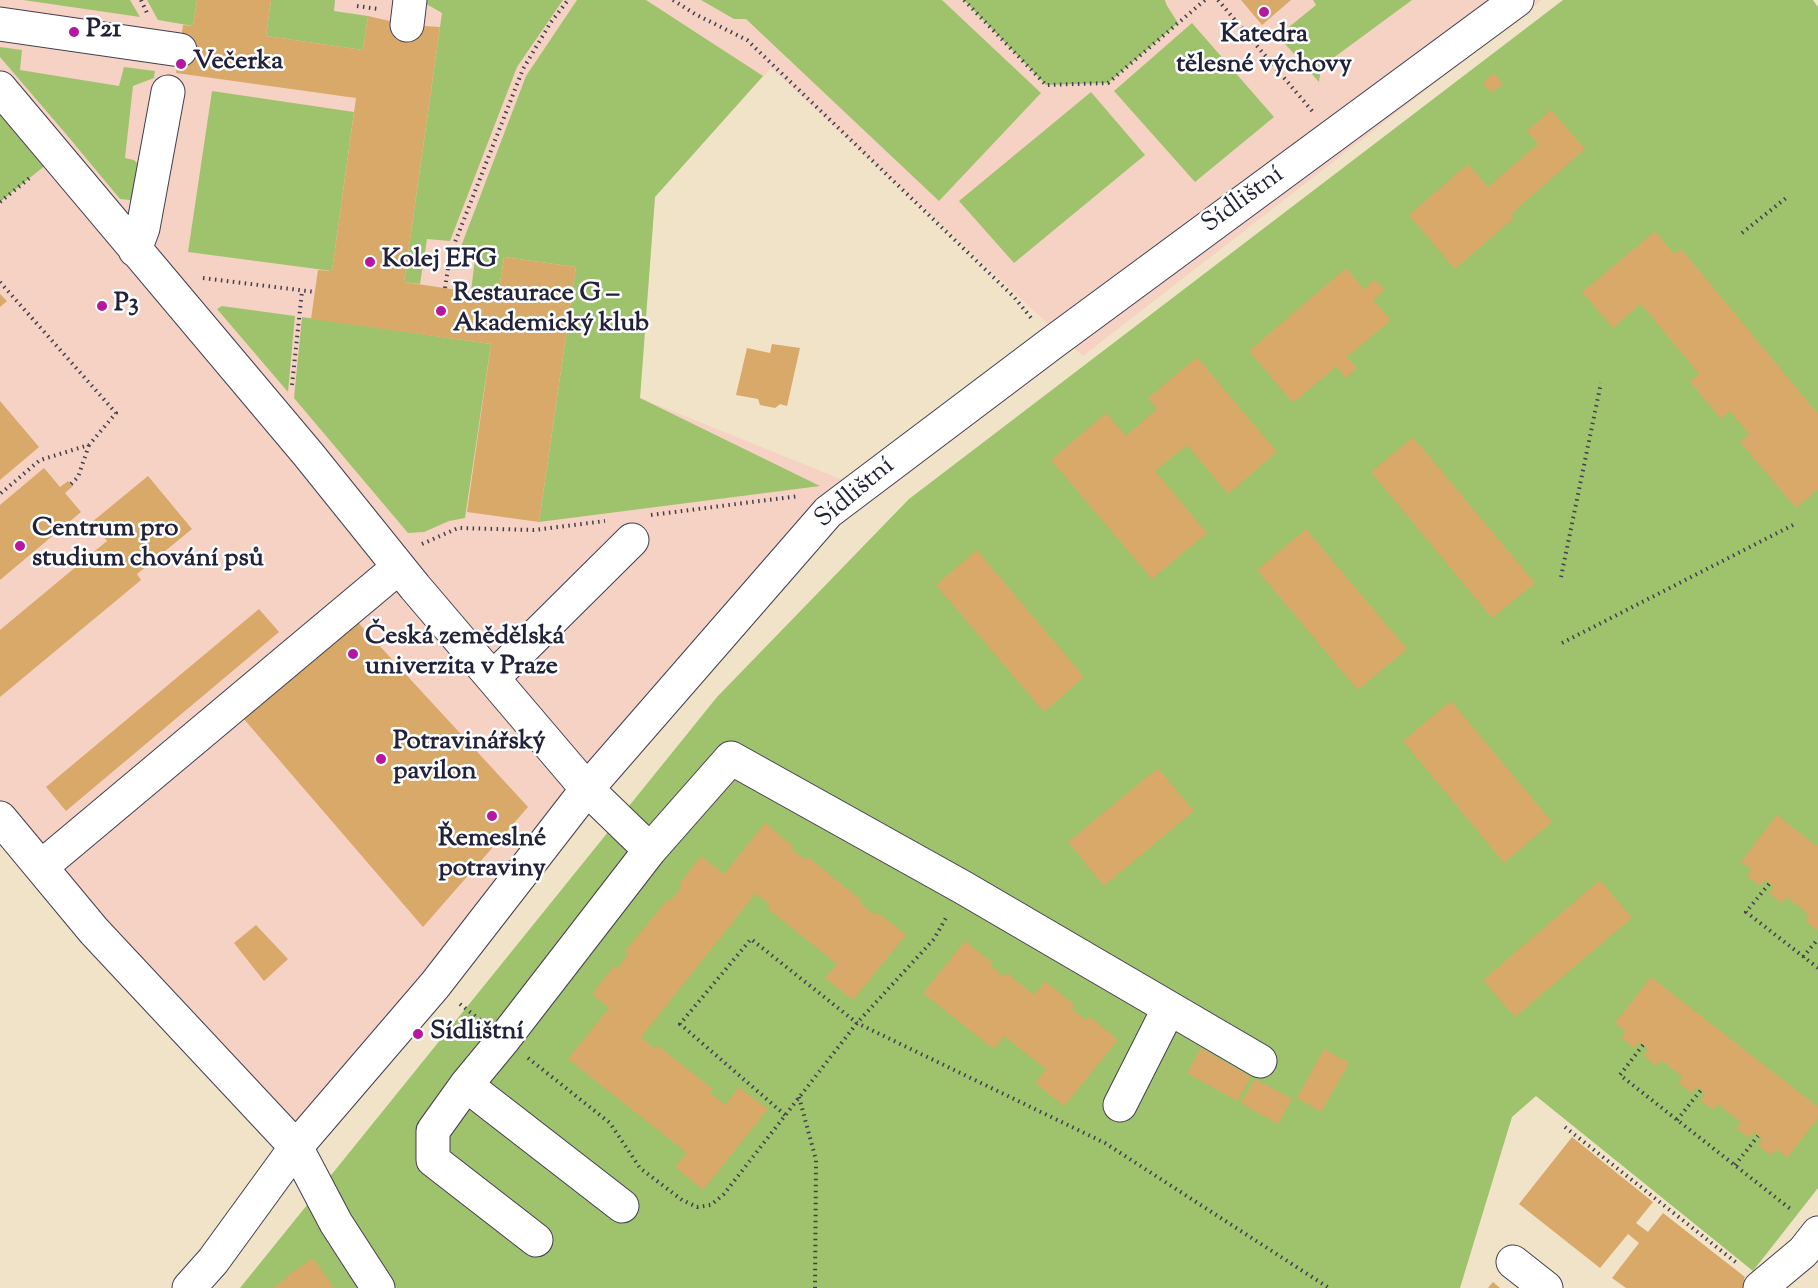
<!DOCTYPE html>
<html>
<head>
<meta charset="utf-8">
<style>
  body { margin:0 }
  canvas { display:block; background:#f1e3c8 }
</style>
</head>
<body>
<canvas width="1818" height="1288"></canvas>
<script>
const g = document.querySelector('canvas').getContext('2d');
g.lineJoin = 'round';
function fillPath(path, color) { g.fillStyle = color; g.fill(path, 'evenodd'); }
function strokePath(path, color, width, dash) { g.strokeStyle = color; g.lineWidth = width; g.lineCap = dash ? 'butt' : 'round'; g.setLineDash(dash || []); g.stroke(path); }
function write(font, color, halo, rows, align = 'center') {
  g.font = font + ' "Sorts Mill Goudy",serif'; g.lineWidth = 5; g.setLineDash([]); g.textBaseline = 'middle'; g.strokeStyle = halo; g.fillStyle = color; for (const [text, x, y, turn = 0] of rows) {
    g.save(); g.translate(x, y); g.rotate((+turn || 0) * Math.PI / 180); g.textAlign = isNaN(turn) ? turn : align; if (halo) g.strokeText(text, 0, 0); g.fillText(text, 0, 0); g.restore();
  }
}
fillPath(new Path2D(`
  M0 0H1542L1083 356 771 68 655 197 640 398 863 488 296 1147 0 802Z`), '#f6d2c4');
fillPath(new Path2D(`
  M23 0H130L140 17Z
  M147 0H197L193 26 158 20Z
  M271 0H335L334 11 368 16 363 50 266 36Z
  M423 0H563L517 67 450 241 427 239 420 284 404 282 442 13 423 2Z
  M577 0H646L763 76 655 197 640 398 820 486 539 522 576 267 504 257 498 296 471 291 475 259 457 257 526 76Z
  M701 0H942L1041 93 939 201 746 19H734Z
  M964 0H1165L1166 4 1178 23 1108 83 1046 85Z
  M1313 0H1412L1321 67 1319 82 1278 36 1316 5Z
  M1563 0H1813L1818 7V1188L1753 1271 1536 1096 1512 1117 1460 1288H240L717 697 909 499Z
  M1192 23 1274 117 1195 182 1114 91Z
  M0 47 22 50 20 70 119 86 124 67 155 71 154 78 133 86 125 158 134 160 140 166V192L130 200 120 199 66 134 0 57Z
  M212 91 354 112 332 271 188 252Z
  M1091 92 1145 155 1014 263 959 201Z
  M0 112 47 164 0 202Z
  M222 306 295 316 288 392 217 309Z
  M302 317 491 344 465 518 449 521 424 532 408 533 294 398Z`), '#9fc36c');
fillPath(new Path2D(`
  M197 0H271L266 36 363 50 368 16 407 25 440 27 404 282 498 296 504 257 576 267 539 522 467 512 491 344 311 319 318 270 332 271 356 98 176 73 183 25 193 26Z
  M1241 0H1291L1262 25Z
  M1494 73 1503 84 1491 93 1483 83Z
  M1551 110 1585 149 1511 214 1514 218 1455 269 1409 215 1468 164 1488 187 1538 144 1527 131Z
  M1654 230 1674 254 1681 249 1683 251 1818 414V489L1796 508 1740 442 1749 434 1730 411 1721 419 1690 382 1699 374 1641 304 1615 326 1614 329 1582 292 1653 233Z
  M1346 268 1364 289 1375 279 1384 290 1373 300 1391 320 1347 357 1357 368 1345 378 1337 366 1293 403 1249 351Z
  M0 294 7 301 0 307Z
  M772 344 800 348 787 406 780 404 775 408 760 405 758 399 736 395 747 348 770 353Z
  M1197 357 1277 452 1228 494 1187 445 1155 471 1207 533 1152 579 1051 460 1106 413 1126 436 1157 409 1148 398Z
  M0 401 39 447 0 480Z
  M1413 437 1535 583 1492 618 1371 472Z
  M44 468 60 487 68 481 73 486 65 493 81 512 0 580V505Z
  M148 476 192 529 137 574 141 580 0 697V630L107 541 92 522Z
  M1306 529 1407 649 1358 690 1257 570Z
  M977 550 1084 677 1044 712 936 585Z
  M259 609 279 632 66 811 46 787Z
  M353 617 528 807 423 927 237 711Z
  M1451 701 1552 822 1504 863 1403 741Z
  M1158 768 1194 811 1104 886 1068 842Z
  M1777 815 1818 847V931L1805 921 1809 915 1787 897 1782 903 1769 893 1774 887 1765 880 1760 886 1747 876 1752 870 1741 862Z
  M765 823 793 846 791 848 805 860 808 857 862 901 860 903 875 915 877 912 906 935 853 1000 825 978 837 964 767 908 770 905 756 893 641 1037 655 1049 658 1046 713 1089 710 1093 725 1105 739 1087 768 1109 703 1190 675 1167 687 1153 568 1059 609 1008 592 994 614 966 617 969 628 954 625 951 668 899 670 901 682 886 679 884 701 856 724 874Z
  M1600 880 1632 918 1515 1017 1483 980Z
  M256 925 288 959 264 981 234 943Z
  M965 941 993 963 991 966 1004 977 1007 973 1034 995 1045 981 1075 1005 1072 1009 1086 1020 1089 1016 1118 1040 1064 1106 1035 1083 1046 1069 1004 1036 994 1049 923 993Z
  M1651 977 1818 1107V1118L1787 1158 1776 1149 1771 1155 1758 1145 1763 1139 1754 1132 1749 1138 1736 1128 1741 1122 1729 1113 1718 1104 1713 1110 1700 1100 1705 1094 1701 1090 1696 1087 1692 1093 1678 1083 1683 1077 1661 1060 1656 1066 1643 1055 1648 1049 1639 1042 1634 1048 1621 1038 1626 1032 1615 1023Z
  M1201 1048 1251 1077 1237 1101 1187 1073Z
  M1324 1049 1349 1063 1321 1112 1297 1098Z
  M1255 1079 1292 1099 1278 1124 1241 1103Z
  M1572 1137 1653 1202 1636 1223 1648 1232 1663 1213 1745 1277 1744 1279 1755 1288H1626L1612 1278 1639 1243 1628 1234 1600 1268 1519 1204Z
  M313 1258 334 1288H273L288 1277 287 1276Z
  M1493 1282 1500 1288H1488Z`), '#d8a968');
const minor = new Path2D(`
  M0 24 180 50
  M407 25 410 0
  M0 88 308 454 415 587 587 789 650 850
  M135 250 143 228 168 92
  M493 678 632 540
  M0 818 94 931 296 1147 336 1223 378 1288
  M41 867 399 567
  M466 1085 622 1206
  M1120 1105 1169 1008
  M536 1240 433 1160V1131L466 1085 504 1039 650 850 731 758 964 888 1260 1061
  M1513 1262 1546 1288
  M189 1288 213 1261 296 1147 435 985 587 789 828 512 1052 343 1517 0
  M1760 1288 1803 1252 1818 1233`);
strokePath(minor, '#413f50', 35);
strokePath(new Path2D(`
  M141 0 147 13
  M673 0 695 14 747 40 1014 297 1032 319
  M964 0 1046 85 1108 83 1205 0
  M1218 0 1313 112
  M357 6 378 9
  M0 202 32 176
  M1742 233 1786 198
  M203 278 315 292
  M0 282 116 413 89 445 40 460 0 494
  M445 288 450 255 523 69 551 22 568 0
  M292 385 302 291
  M71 484 78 477 89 445
  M651 515 799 496
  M422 544 458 528 534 530 605 521
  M1561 577 1601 383
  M1562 643 1793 525
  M1769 884 1746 912 1818 968
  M1803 957 1818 939
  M460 1004 480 1020
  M1643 1045 1620 1075 1793 1211
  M528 1058 610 1123 640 1168 682 1200 697 1207 711 1205 724 1194 857 1023 934 939 947 916
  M799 1097 816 1160 815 1288
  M785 1115 680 1024 751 939 857 1023 1105 1143 1329 1288
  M1677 1120 1701 1090
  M1565 1127 1738 1264
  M1735 1165 1758 1136`), '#413f50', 4, [1.5, 4.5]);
strokePath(minor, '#fff', 33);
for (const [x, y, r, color] of [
  [1264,12,6,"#b5179e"],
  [74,32,6,"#b5179e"],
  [181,64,6,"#b5179e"],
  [370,262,6,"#b5179e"],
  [102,306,6,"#b5179e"],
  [441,311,6,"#b5179e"],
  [20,546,6,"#b5179e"],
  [353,654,6,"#b5179e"],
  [381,759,6,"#b5179e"],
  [492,816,6,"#b5179e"],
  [418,1034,6,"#b5179e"]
]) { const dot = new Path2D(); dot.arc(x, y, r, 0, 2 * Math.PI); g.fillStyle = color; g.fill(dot); strokePath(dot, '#fff', 2); }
write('bold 26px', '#22223b', '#fff', [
  ["P21",86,32],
  ["Katedra",1264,37,"center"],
  ["tělesné výchovy",1264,67,"center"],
  ["Večerka",193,64],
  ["Kolej EFG",382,262],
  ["Restaurace G –",453,296],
  ["Akademický klub",453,326],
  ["P3",114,306],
  ["Centrum pro",32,531],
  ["studium chování psů",32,561],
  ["Česká zemědělská",365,639],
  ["univerzita v Praze",365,669],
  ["Potravinářský",393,744],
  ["pavilon",393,774],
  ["Řemeslné",492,841,"center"],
  ["potraviny",492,871,"center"],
  ["Sídlištní",430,1034]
], 'left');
write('26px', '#22223b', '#fff', [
  ["Sídlištní",1244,201,-36],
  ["Sídlištní",856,494,-40]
]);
</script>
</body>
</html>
